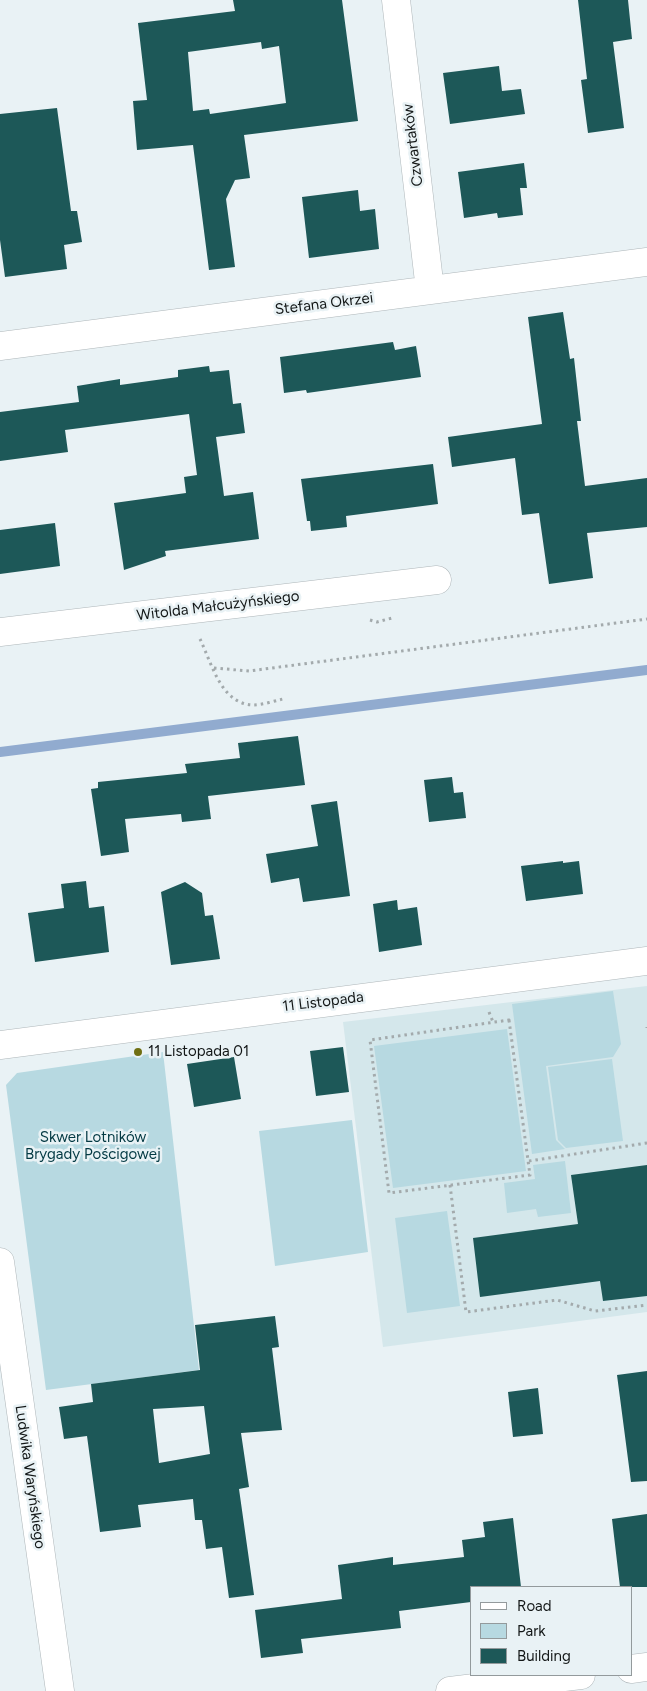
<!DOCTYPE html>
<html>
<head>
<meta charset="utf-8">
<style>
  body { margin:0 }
  #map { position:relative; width:647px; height:1691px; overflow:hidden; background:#e9f2f5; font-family:Figtree,sans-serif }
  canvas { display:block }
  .legend { position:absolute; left:470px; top:1586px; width:162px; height:90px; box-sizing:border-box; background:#e9f2f5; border:1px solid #939a9c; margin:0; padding:6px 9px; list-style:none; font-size:15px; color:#131717 }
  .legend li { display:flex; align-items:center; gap:10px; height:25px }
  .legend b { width:25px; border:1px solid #939a9c }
</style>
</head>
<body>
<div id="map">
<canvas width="647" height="1691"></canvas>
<ul class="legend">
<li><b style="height:6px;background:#fff"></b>Road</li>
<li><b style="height:14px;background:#b7d9e1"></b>Park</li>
<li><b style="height:14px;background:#1d5858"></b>Building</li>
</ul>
</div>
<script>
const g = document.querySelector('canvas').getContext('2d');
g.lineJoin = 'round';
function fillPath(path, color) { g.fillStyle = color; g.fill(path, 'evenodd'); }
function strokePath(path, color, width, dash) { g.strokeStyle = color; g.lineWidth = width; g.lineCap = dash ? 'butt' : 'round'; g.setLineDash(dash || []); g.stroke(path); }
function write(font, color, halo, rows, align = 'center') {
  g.font = font + ' Figtree,sans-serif'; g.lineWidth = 5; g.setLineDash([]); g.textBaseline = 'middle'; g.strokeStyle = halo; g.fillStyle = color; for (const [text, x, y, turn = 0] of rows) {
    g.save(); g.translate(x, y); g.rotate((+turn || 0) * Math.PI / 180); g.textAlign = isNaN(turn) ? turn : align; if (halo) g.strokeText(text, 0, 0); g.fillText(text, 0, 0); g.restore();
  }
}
fillPath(new Path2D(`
  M647 986V1312L383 1347 343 1022Z`), '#d4e7eb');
fillPath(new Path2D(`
  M613 991 621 1044 613 1057 546 1066 556 1140 565 1149 532 1154 512 1004Z
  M507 1029 526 1171 393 1188 374 1046Z
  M163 1052 199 1370 46 1390 6 1085 17 1073Z
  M612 1059 623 1141 566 1148 558 1140 548 1067Z
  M352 1120 368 1252 275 1266 259 1131Z
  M565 1161 571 1213 538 1217 536 1209 507 1213 504 1183 535 1179 533 1165Z
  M447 1211 460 1306 407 1313 395 1218Z`), '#b7d9e1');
strokePath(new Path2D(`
  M0 752 647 670`), '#91abcf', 10);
fillPath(new Path2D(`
  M233 0H342L358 121 244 135 250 178 235 180 226 199 235 267 209 270 193 145 137 150 133 101 147 100 138 23 235 11ZM261 42 262 49 279 46 286 103 210 114 209 109 193 111 188 52Z
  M578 0H628L632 39 613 42 624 128 588 133 581 80 587 79Z
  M499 66 502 91 521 89 525 114 450 124 443 73Z
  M57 108 71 211H77L82 242 64 245 67 269 5 277 0 240V114Z
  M524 163 527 188H520L523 215 498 218 497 213 464 218 458 172Z
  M358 190 360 211 375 209 379 249 309 258 302 197Z
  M563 312 570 359 574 358 581 421H577L585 486 647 478V527L587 533 593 578 549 584 539 513 522 515 515 458 452 467 448 437 542 424 528 317Z
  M393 342 395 350 416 346 421 377 307 393 306 390 284 393 280 357Z
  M209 366 210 372 229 370 233 404 241 403 245 433 216 437 224 496 253 492 259 539 165 551 166 556 124 570 114 503 186 493 184 477 197 475 189 414 65 430 68 452 0 461V412L79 402 77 386 120 379V385L178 377V370Z
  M433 464 438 504 346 516 347 527 311 531 310 521H307L301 479Z
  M55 523 60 566 0 574V530Z
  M298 736 305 785 208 796 211 819 182 822 181 814 125 819 129 852 101 856 91 789 98 788V782L187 773 185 764 240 758 238 743Z
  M452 777 454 793 463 792 466 818 429 822 424 780Z
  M337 801 350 896 303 902 299 878 271 883 266 854 318 846 311 805Z
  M563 861V863L579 861 583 894 526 901 521 866Z
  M86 881 89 908 104 906 109 952 35 962 28 913 64 908 61 884Z
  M185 882 202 893 205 916 213 915 220 959 171 965 161 892Z
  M397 900 398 910 417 907 422 945 379 952 373 904Z
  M343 1047 349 1092 316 1096 310 1051Z
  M234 1057 241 1099 194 1107 187 1064Z
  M647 1165V1296L603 1301 600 1281 480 1297 473 1238 578 1224 571 1175Z
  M275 1316 279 1347 272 1348 282 1430 241 1433 249 1487 239 1489 254 1595 229 1598 222 1547 206 1549 202 1520H195L193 1499 138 1505 141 1527 100 1532 87 1436 64 1439 59 1407 93 1402 91 1384 200 1370 195 1325ZM204 1406 210 1454 159 1463 153 1409Z
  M647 1371V1481L631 1482 617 1375Z
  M538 1388 543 1434 513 1437 508 1392Z
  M647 1514V1587H620L612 1519Z
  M513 1518 521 1587H471V1602L399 1611 401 1628 301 1639 303 1653 261 1658 255 1610 342 1599 338 1565 393 1557V1565L464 1557 462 1540 485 1537 483 1522Z`), '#1d5858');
const street = new Path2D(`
  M396 0 430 290
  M0 346 647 262
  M0 632 437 580
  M0 1045 647 961
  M0 1262 60 1691
  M631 1669 647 1667
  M450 1691 581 1675`);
strokePath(street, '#aeb6b9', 29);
strokePath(new Path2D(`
  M370 620 377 622 392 618
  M200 639C212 664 221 704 253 705 262 705 274 701 283 699
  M214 668 249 671 647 619
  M489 1012 493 1022
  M509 1020 530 1175 389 1193 370 1040Z
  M647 1027V1028
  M529 1161 647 1143
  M450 1185 466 1312 557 1300 595 1311 647 1305`), '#a3aaac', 3, [2.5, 4]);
strokePath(street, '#fff', 28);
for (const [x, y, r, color] of [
  [138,1052,5,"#6f6f12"]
]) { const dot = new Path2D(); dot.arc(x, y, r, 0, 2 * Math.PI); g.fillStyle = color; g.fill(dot); strokePath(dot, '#e9f2f5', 2); }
write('15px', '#131717', '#e9f2f5', [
  ["Czwartaków",413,145,-97],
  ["Stefana Okrzei",324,304,-7],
  ["Witolda Małcużyńskiego",218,606,-7],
  ["11 Listopada",323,1002,-7],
  ["Ludwika Waryńskiego",30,1477,82]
]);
write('15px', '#131717', '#e9f2f5', [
  ["11 Listopada 01",148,1052]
], 'left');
write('15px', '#033943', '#e9f2f5', [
  ["Skwer Lotników",93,1138],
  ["Brygady Pościgowej",93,1155]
]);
</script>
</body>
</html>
